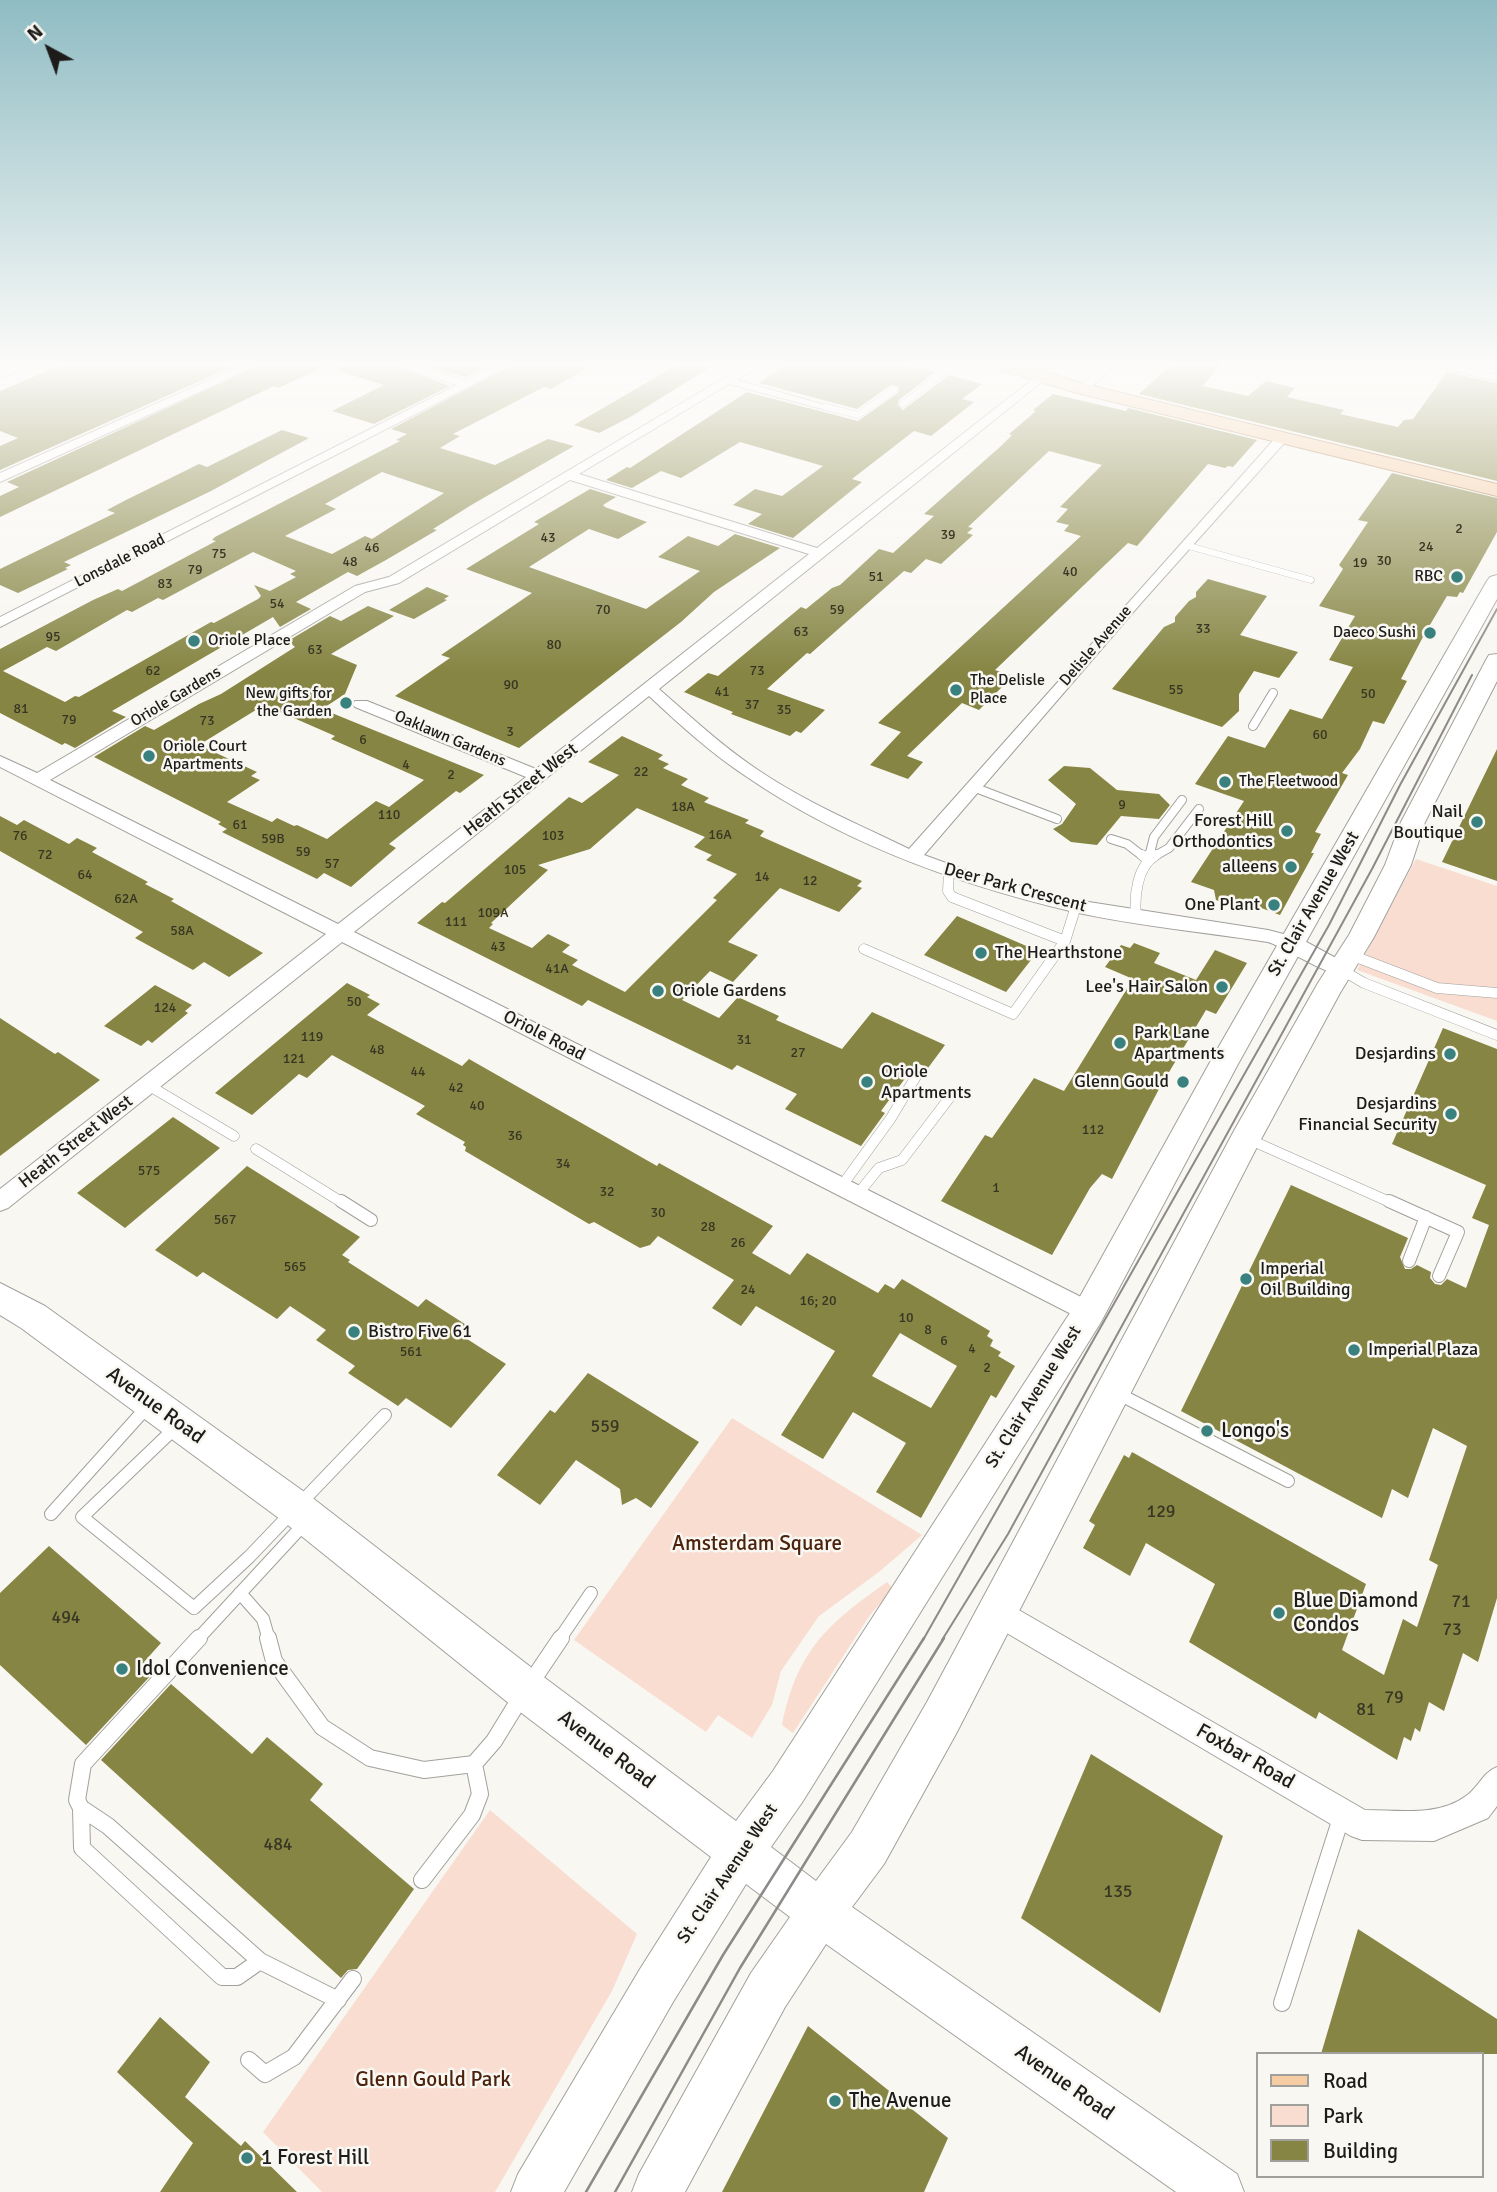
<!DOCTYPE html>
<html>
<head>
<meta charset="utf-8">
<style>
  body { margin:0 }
  #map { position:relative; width:1497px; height:2192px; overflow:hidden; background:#f9f7f2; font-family:Signika,sans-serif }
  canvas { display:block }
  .legend { position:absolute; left:1256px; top:2052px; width:228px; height:126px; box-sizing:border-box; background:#f9f7f2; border:2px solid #a19f9c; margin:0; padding:9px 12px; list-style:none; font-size:21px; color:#1d1c1a }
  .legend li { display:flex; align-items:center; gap:14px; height:35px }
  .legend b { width:35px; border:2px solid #a19f9c }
  .north { position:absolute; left:14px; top:14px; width:70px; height:70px; -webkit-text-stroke:5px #f9f7f2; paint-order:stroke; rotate:319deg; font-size:19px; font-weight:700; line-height:28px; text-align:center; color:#1d1c1a }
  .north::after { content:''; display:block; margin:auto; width:24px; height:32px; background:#1d1c1a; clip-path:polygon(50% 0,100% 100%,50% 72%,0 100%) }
</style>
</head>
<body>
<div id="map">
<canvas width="1497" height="2192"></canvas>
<ul class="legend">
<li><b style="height:9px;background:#f6cda2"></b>Road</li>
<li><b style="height:19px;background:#f9ddd1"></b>Park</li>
<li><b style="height:19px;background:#868543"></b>Building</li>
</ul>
<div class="north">N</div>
</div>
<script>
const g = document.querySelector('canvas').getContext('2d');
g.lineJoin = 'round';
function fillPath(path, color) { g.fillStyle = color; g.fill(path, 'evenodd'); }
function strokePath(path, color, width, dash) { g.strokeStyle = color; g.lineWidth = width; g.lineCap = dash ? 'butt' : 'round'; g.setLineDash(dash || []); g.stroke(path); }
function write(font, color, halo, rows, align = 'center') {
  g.font = font + ' Signika,sans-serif'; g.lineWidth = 5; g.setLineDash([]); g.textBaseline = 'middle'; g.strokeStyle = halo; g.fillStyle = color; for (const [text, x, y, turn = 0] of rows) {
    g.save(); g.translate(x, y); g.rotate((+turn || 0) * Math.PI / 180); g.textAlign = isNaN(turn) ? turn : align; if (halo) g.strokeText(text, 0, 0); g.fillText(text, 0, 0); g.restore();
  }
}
fillPath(new Path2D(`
  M1416 859 1497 886V1021L1357 970Z
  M732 1418 922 1535 879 1572 819 1616 781 1671 772 1705 752 1738 718 1715 706 1732 574 1640Z
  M887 1582 893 1589 870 1615 793 1733 782 1725C797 1651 827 1624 887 1582Z
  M490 1810 637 1934 612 1991 495 2192H322L263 2132Z`), '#f9ddd1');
fillPath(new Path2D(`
  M59 366H234L0 470V446L18 438 0 431V391Z
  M258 366H325L279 388 274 386 0 517V496L19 487 7 482Z
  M339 366H395L450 386 374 424 332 411 384 385 338 371Z
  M425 366H488L466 377Z
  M511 366H591L551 389 544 387 453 434 460 436 440 448 495 465 548 439 574 446 473 504 433 529 437 530 386 560 357 576 348 572 296 602 311 609 280 627 273 617 112 711 126 717 75 748 65 743 62 745 0 713V649L93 600 118 589 122 591 216 541 212 540 215 537 400 441 396 440 407 434 391 429ZM382 472 444 493 372 539 365 536 332 554 285 536 336 509 325 504ZM253 552 296 571 290 574 296 577 270 591 254 585 261 596 258 599 214 623 211 622 79 697 75 696 65 702 3 671 47 647 56 651 127 610 132 612 158 598 163 600Z
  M675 366H712L632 416 599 433 574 425Z
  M785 366H908L935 372 899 400 898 405 903 410 949 375 982 384 962 399 974 402 931 436 914 431 852 479 862 482 793 538 748 524 762 514 733 505 755 489 782 496 823 466 740 442 681 478 661 471 632 488 606 480 627 467 630 468 747 392 858 421 899 392 898 386 891 385 857 409 759 383Z
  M1170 366H1221L1202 386 1248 396 1266 381 1295 388 1287 397 1344 410 1340 414 1398 427 1404 420 1413 419 1447 372 1497 383V481L1139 394Z
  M1053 394 1126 411 1128 408 1257 440 1233 467 1228 466 1225 468 1208 464 1137 546 1128 543 995 670 1013 676 979 710 962 703 907 756 923 762 908 779 870 765 901 732 878 723 1081 536 1064 531 1069 525 1056 522 1068 509 1060 507 1102 465 1049 451 968 527 973 528 967 533 973 535 941 564 926 559 911 573 904 571 810 654 807 653 767 689 825 710 801 733 796 731 790 736 731 714 733 712 684 692 708 673 718 676 801 607 806 609 832 588 840 585 879 549 893 553 934 516 924 514 1001 446 1012 435 1009 434 1036 411 1033 410Z
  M282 430 309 438 211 491 64 562 71 565 65 568 68 569 18 593 0 585V569L115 513 107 510 126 500 199 464 207 467Z
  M1392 473 1497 498V532L1463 593 1460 592 1457 597 1447 596 1424 635 1401 679 1407 681 1384 724 1373 721 1360 749 1342 773 1348 775 1315 832 1321 834 1311 853H1314L1280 915 1248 903 1236 908 1216 900 1214 890 1191 882 1244 801 1195 784 1228 736 1265 748 1290 709 1322 719 1353 667 1329 660 1355 616 1319 606 1343 569 1339 565 1368 522 1358 520Z
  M590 489 616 497 603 505 605 507 647 522 618 539 589 529 529 567 646 609 700 571 658 557 688 536 718 546 735 534 780 548 714 592 681 622 519 748 395 696 450 658 441 655 532 593 466 569 539 524 534 522Z
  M1208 579 1267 596 1240 635 1298 652 1279 678 1254 671 1239 694V711L1222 727 1112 689 1164 627 1175 622V617L1189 601 1196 597V592Z
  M427 587 449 596 444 599 447 600 414 619 389 610Z
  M368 606 394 616 331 654 357 665 345 694 322 709 484 775 460 793 456 791 389 844 396 848 351 887 324 873 317 879 222 832 227 829 218 824 221 822 94 757 145 726 154 730 199 704 221 694 295 647 288 641 330 616 341 621ZM264 705 335 736 331 739 424 780 389 807 376 801 327 839 297 825 294 826 277 818 272 822 227 802 260 780 251 776 257 772 199 745Z
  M622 736 663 755 658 759 669 764 663 768 688 779 681 785 709 798 704 802 749 820 745 823 764 831 760 836 862 881 857 886 862 888 839 912 780 888 728 942 758 955 733 982 710 971 682 1000 719 1018 738 997 779 1016 776 1020 842 1049 872 1012 945 1045 928 1068 917 1063 912 1069 881 1111 885 1113 861 1146 785 1109 797 1094 737 1065 732 1070 588 1000 582 1006 417 923 442 902 445 903 569 797 582 803 619 775 588 762ZM637 808 705 837 694 847 712 855 706 860 737 874 713 898 717 900 625 992 572 965 578 960 562 952 570 945 548 934 532 948 489 928 493 924 491 923 548 870 538 865 590 849Z
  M1497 749V881L1442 862Z
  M1064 766 1090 768 1117 790 1159 794 1170 805 1159 819 1121 816 1097 845 1071 842 1053 829 1062 824 1076 804 1048 780Z
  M0 816 17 825 24 820 69 844 77 838 97 848 92 852 148 882 145 884 174 899 171 901 263 953 229 977 204 962 193 970 135 938 143 932 0 851Z
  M957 916 1038 951 1006 992 924 955Z
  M1134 943 1160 953 1154 963 1196 980 1215 950 1247 963 1216 1014 1206 1010 1159 1089 1112 1179 1102 1174 1090 1188 1052 1255 941 1201 985 1135 992 1138 1034 1078 1064 1091 1133 979 1105 967 1121 945 1130 948Z
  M347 983 370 995 367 997 380 1004 367 1015 462 1066 469 1059 657 1166 659 1163 773 1226 752 1253 790 1275 807 1253 878 1293 885 1284 894 1289 902 1279 990 1331 987 1336 993 1340 990 1346 1001 1352 998 1356 1015 1366 996 1398 991 1395 921 1518 876 1492 906 1443 853 1412 823 1459 781 1435 835 1351 756 1306 741 1326 712 1308 734 1280 658 1236 650 1245 640 1248 594 1222 589 1224 465 1151 466 1147 463 1145 465 1142 416 1114 425 1106 332 1055 307 1078 299 1074 252 1115 215 1093ZM900 1333 957 1366 931 1408 872 1376Z
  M155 985 192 1005 185 1011 188 1013 152 1043 148 1040 141 1046 104 1026Z
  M0 1018 55 1054 58 1052 100 1080 0 1156Z
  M1443 1028 1497 1049V1598L1478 1662 1463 1653 1444 1711 1429 1702 1420 1732 1415 1728 1411 1741 1404 1737 1397 1760 1319 1712 1316 1719 1189 1642 1215 1584 1146 1543 1130 1576 1083 1548 1095 1525 1089 1521 1124 1455 1129 1458 1132 1452 1366 1584 1342 1650 1384 1675 1403 1619 1417 1627 1438 1565 1429 1560 1467 1446 1433 1428 1408 1498 1392 1489 1382 1518 1181 1411 1291 1185 1408 1238 1400 1257 1405 1269H1411L1417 1265 1431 1272 1430 1278 1435 1284 1441 1285 1447 1279 1466 1288 1489 1225 1472 1218 1486 1185 1392 1144Z
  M173 1117 220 1148 125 1228 77 1193Z
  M247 1166 360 1237 342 1255 350 1260 348 1262 418 1307 426 1299 471 1328 464 1337 506 1364 451 1428 406 1398 398 1406 348 1373 355 1366 316 1340 326 1330 290 1306 277 1319 203 1272 197 1277 155 1250Z
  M588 1373 699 1442 651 1508 636 1498 622 1505 620 1489 576 1460 540 1505 497 1475 550 1410 555 1413Z
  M49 1546 161 1643 144 1662 155 1671 86 1745 0 1665V1593Z
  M171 1684 252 1754 267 1737 323 1784 310 1800 414 1889 357 1969 348 1970 341 1978 101 1760Z
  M1091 1754 1223 1836 1160 2013 1021 1918Z
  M1358 1929 1497 2019V2054H1321Z
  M160 2017 210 2062 185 2097 241 2146 245 2141 297 2192H160L193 2143 117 2072Z
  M808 2026 948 2138 924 2192H722Z`), '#868543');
const laneFar4 = new Path2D(`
  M903 404 952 366
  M826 407 858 415 894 390
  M1185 545 1311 580`);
const laneFar3 = new Path2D(`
  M1253 726 1273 693
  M973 787 1057 819
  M1111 839 1127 844 1144 857
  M1149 857 1154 837 1182 800
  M1153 857 1169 848 1199 809`);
const laneFar2 = new Path2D(`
  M1142 855 1148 860 1149 855
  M949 871 948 891 952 897 1065 941
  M1136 917C1134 896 1137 866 1156 855
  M864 949 1013 1014 1065 941 1076 906
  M1351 955 1437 988 1497 993
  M1340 969 1364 983 1497 1035
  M148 1085 234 1136
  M1246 1138 1392 1203
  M256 1149 343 1203
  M841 1187 891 1118 918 1073
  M857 1195 879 1168 902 1160 950 1097`);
const laneFar1 = new Path2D(`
  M341 1201 371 1220
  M1389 1201 1458 1232 1439 1276
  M1409 1261 1426 1217
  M1115 1392 1288 1481
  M175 1428 82 1517 194 1608 249 1557 385 1415
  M51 1514 147 1407
  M240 1593 263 1619 269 1640
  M197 1640 305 1523
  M559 1640 591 1593`);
const lane = new Path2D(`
  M199 1638 83 1764 77 1800 81 1808 82 1848 222 1977H237L260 1961
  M268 1638 274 1661 322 1727 370 1758 424 1770 474 1764 494 1741 521 1697
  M530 1684 561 1638
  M81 1808 108 1826 260 1961 338 2000
  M422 1880 472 1815 480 1794 474 1764
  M1282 2003 1342 1815
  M249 2060 265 2074 294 2057 353 1979`);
const street = new Path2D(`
  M13 366H29L0 378V371Z
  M241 366H256L0 482V473Z
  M397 366H415L466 380 494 366H509L0 627V617L457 385Z
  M744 366H758L737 380 832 407 826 410 729 384 579 474 817 548 1038 375 1048 377 659 689C691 717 722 746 758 770 805 802 858 824 909 849L1278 435H1286V441L1142 602 924 855 979 875 1076 900 1268 930 1299 938 1347 964 1350 969 1347 974C1330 979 1287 948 1268 942 1203 932 1137 926 1074 912 959 885 845 844 747 777 712 754 680 725 649 696L354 932 1097 1305 1101 1312 1097 1319 1089 1322 1081 1319 342 942 8 1208 0 1211V1189L326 934 0 767V756L37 773 355 586 389 577ZM570 480 809 554 536 769 367 701H355L353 704 355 707 526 777 338 924 50 780 365 592 399 583Z
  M1102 366H1115L1087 391H1079V387Z
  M1435 366H1457L1497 375V381Z
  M998 1598 1365 1810C1398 1810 1438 1817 1466 1796 1479 1787 1482 1773 1497 1767V1806L1488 1818 1434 1841 1362 1840 1351 1836 988 1622 984 1612 988 1602Z`);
const secondary = new Path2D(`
  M1497 575V599L1238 1064 1101 1322 803 1801 771 1847 816 1881 852 1832 927 1702 1235 1129 1318 983 1349 935 1385 865 1401 822 1486 660 1489 655 1497 654V681L1425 822 1411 865 1374 937 1340 993 1259 1143 957 1732 884 1864 852 1907 1237 2174 1244 2192H1176L826 1944 785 2007 685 2192H632L639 2174 751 1973 790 1917 746 1884 673 2002 564 2192H511L518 2174 640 1969 711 1857 511 1705 284 1522 21 1328 0 1315V1283L45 1306 310 1496 541 1675 736 1821 773 1771 1077 1302 1214 1055 1487 581 1490 577Z`);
const primary = new Path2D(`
  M998 366H1026L1089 385 1497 484V496L1077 393 1001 370Z`);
strokePath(laneFar4, '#a2a09c', 7);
strokePath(laneFar3, '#a2a09c', 10);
strokePath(laneFar2, '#a2a09c', 11);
strokePath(laneFar1, '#a2a09c', 14);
strokePath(lane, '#a2a09c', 18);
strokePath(street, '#a2a09c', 2);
strokePath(secondary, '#a2a09c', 2);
strokePath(primary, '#a67a4a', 2);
strokePath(laneFar4, '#fff', 6);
strokePath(laneFar3, '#fff', 8);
strokePath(laneFar2, '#fff', 10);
strokePath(laneFar1, '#fff', 12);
strokePath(lane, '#fff', 16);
fillPath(street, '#fff');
fillPath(secondary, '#fff');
fillPath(primary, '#f6cda2');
strokePath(new Path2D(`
  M923 1640 1329 925 1400 785 1497 609
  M942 1640 1008 1534 1372 869 1472 675`), '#8c8b87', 2);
strokePath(new Path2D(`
  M586 2192 723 1955 924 1638
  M615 2192 740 1968 944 1638`), '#8c8b87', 2.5);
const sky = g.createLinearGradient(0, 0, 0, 673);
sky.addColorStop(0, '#8fbcc3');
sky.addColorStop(0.54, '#fcfbf9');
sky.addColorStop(1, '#fcfbf900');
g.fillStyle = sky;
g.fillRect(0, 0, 1497, 673);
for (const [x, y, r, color] of [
  [1457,577,7,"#39817f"],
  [1430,633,7,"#39817f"],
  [194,641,7,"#39817f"],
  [956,690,7,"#39817f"],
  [346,703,7,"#39817f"],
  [149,756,7,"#39817f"],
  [1225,782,7,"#39817f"],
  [1477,822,7,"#39817f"],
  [1287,831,7,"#39817f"],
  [1291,867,7,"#39817f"],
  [1274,905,7,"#39817f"],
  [981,953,7,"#39817f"],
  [1222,987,7,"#39817f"],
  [658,991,7,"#39817f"],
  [1120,1043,7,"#39817f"],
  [1450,1054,7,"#39817f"],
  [867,1082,7,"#39817f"],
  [1183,1082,7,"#39817f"],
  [1451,1114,7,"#39817f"],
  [1246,1279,7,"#39817f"],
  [354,1332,7,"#39817f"],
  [1354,1350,7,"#39817f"],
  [1207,1431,7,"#39817f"],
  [1279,1613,7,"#39817f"],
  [122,1669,7,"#39817f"],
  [835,2101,7,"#39817f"],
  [247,2158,7,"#39817f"]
]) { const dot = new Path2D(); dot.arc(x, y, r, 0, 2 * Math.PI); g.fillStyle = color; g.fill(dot); strokePath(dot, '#f9f7f2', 2.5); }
write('14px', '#373624', null, [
  ["2",1459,529],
  ["39",948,535],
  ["43",548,538],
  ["24",1426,547],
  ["46",372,548],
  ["75",219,554],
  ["30",1384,561],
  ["48",350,562],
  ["19",1360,563],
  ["79",195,570],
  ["40",1070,572],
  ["51",876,577],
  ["83",165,584],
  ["54",277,604],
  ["70",603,610],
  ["59",837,610],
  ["33",1203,629],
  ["63",801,632],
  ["95",53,637],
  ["80",554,645],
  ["63",315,650],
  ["62",153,671],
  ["73",757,671],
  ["90",511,685],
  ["55",1176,690],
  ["41",722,692],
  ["50",1368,694],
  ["37",752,705],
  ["81",21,709],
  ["35",784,710],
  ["79",69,720],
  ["73",207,721],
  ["3",510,732],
  ["60",1320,735],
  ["6",363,740],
  ["4",406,765],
  ["22",641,772],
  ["2",451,775],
  ["9",1122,805],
  ["18A",683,807],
  ["110",389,815],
  ["61",240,825],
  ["16A",720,835],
  ["76",20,836],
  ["103",553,836],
  ["59B",273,839],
  ["59",303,852],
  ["72",45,855],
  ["57",332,864],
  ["105",515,870],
  ["64",85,875],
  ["14",762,877],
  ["12",810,881],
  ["62A",126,899],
  ["109A",493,913],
  ["111",456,922],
  ["58A",182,931],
  ["43",498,947],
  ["41A",557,969],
  ["50",354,1002],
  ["124",165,1008],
  ["119",312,1037],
  ["31",744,1040],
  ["48",377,1050],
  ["27",798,1053],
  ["121",294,1059],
  ["44",418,1072],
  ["42",456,1088],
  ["40",477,1106],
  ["112",1093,1130],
  ["36",515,1136],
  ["34",563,1164],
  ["575",149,1171],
  ["1",996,1188],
  ["32",607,1192],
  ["30",658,1213],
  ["567",225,1220],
  ["28",708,1227],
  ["26",738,1243],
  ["565",295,1267],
  ["24",748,1290],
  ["16; 20",818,1301],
  ["10",906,1318],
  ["8",928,1330],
  ["6",944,1341],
  ["4",972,1349],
  ["561",411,1352],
  ["2",987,1368]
]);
write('16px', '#1d1c1a', '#f9f7f2', [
  ["Lonsdale Road",120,561,-27],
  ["Delisle Avenue",1096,646,-49],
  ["Oriole Gardens",176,697,-31],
  ["Oaklawn Gardens",450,739,23]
]);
write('16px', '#1d1c1a', '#f9f7f2', [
  ["RBC",1443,577,"right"],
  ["Daeco Sushi",1416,633,"right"],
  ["Oriole Place",208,641],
  ["The Delisle",970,681],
  ["Place",970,699],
  ["New gifts for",332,694,"right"],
  ["the Garden",332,712,"right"],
  ["Oriole Court",163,747],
  ["Apartments",163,765],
  ["The Fleetwood",1239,782]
], 'left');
write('18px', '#1d1c1a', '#f9f7f2', [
  ["Heath Street West",521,790,-38],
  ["Deer Park Crescent",1015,888,15],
  ["St. Clair Avenue West",1314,904,-60],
  ["Oriole Road",544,1036,27],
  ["Heath Street West",76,1142,-38],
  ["St. Clair Avenue West",1034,1397,-58],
  ["St. Clair Avenue West",728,1874,-56]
]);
write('18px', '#1d1c1a', '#f9f7f2', [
  ["Nail",1463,812],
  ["Boutique",1463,833],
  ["Forest Hill",1273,821],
  ["Orthodontics",1273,842],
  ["alleens",1277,867],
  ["One Plant",1260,905],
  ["The Hearthstone",995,953,"left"],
  ["Lee's Hair Salon",1208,987],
  ["Oriole Gardens",672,991,"left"],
  ["Park Lane",1134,1033,"left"],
  ["Apartments",1134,1054,"left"],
  ["Desjardins",1436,1054],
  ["Oriole",881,1072,"left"],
  ["Apartments",881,1093,"left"],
  ["Glenn Gould",1169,1082],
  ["Desjardins",1437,1104],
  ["Financial Security",1437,1125],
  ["Imperial",1260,1269,"left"],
  ["Oil Building",1260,1290,"left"],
  ["Bistro Five 61",368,1332,"left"],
  ["Imperial Plaza",1368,1350,"left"]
], 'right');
write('18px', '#373624', null, [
  ["559",605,1427],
  ["129",1161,1512],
  ["71",1461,1602],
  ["494",66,1618],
  ["73",1452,1630],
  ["79",1394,1698],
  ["81",1366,1710],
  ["484",278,1845],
  ["135",1118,1892]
]);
write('21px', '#1d1c1a', '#f9f7f2', [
  ["Avenue Road",155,1406,36],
  ["Avenue Road",606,1750,37],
  ["Foxbar Road",1245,1757,30],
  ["Avenue Road",1064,2083,35]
]);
write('21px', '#1d1c1a', '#f9f7f2', [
  ["Longo's",1221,1431],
  ["Blue Diamond",1293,1601],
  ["Condos",1293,1625],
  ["Idol Convenience",136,1669],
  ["The Avenue",849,2101],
  ["1 Forest Hill",261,2158]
], 'left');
write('21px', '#4c220d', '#f9f7f2', [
  ["Amsterdam Square",757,1544],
  ["Glenn Gould Park",433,2080]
]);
</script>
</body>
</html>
